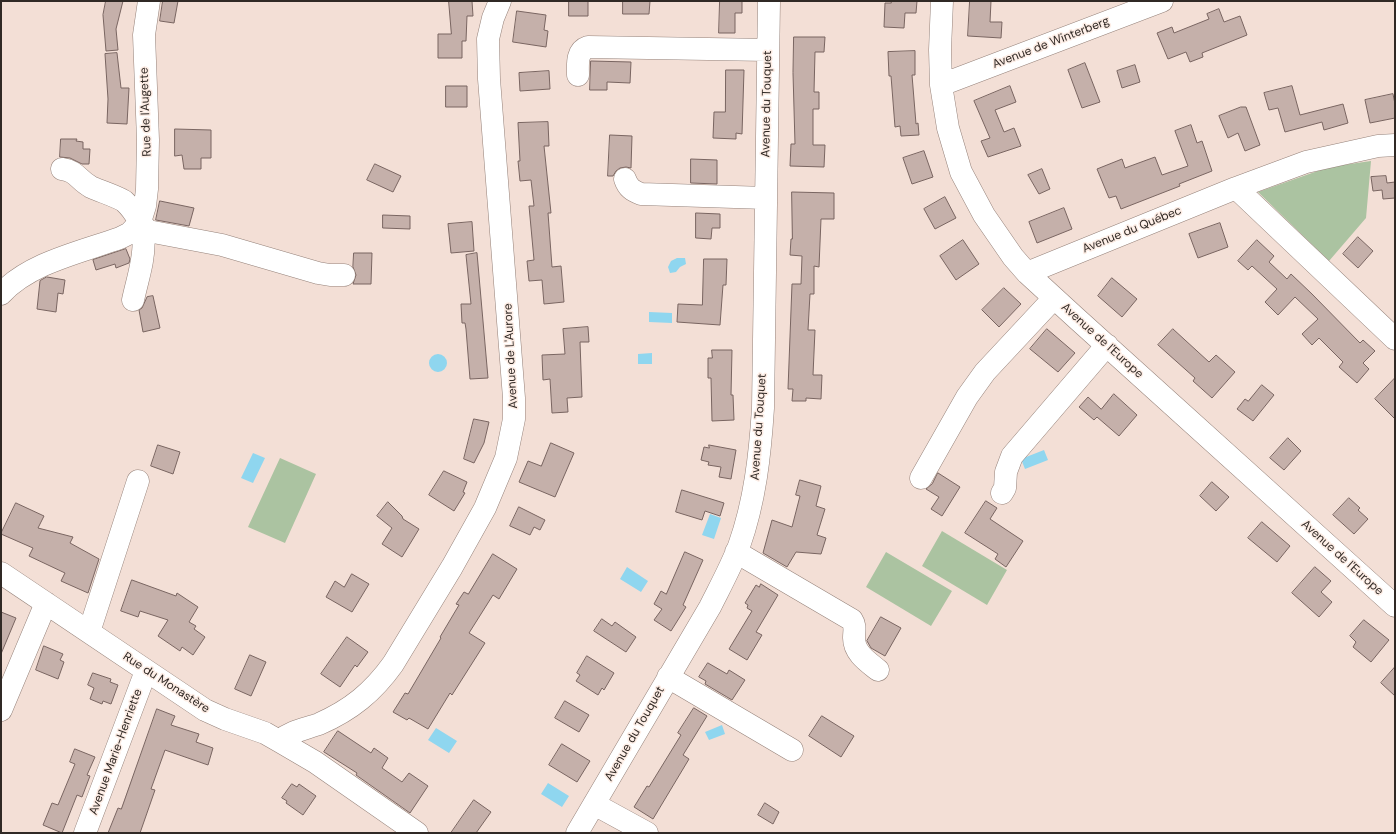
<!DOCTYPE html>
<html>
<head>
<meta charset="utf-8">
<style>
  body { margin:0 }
  #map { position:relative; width:1396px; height:834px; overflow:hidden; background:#f3dfd6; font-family:"DM Sans",sans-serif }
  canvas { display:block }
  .frame { position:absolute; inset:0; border:2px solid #302925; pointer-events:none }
</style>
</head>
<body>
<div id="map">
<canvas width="1396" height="834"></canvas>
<div class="frame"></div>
</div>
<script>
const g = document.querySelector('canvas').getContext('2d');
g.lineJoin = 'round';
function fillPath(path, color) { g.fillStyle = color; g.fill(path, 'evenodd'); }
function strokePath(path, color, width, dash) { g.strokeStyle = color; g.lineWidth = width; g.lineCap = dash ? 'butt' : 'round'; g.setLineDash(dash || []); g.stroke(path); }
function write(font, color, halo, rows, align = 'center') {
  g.font = font + ' "DM Sans",sans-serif'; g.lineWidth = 3; g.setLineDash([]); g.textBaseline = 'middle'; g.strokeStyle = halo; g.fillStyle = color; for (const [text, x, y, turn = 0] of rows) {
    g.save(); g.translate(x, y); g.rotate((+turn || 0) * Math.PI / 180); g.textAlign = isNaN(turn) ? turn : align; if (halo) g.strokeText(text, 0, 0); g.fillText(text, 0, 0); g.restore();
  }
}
fillPath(new Path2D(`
  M1371 161 1366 218 1329 261 1258 192 1329 167Z
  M280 458 316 474 285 543 248 527Z
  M942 531 1007 570 987 605 922 566Z
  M886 552 952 591 931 626 866 587Z`), '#abc3a1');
fillPath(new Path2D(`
  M677 258H685L686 264 680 267 676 272 670 273 668 267 671 261Z
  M649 312 672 313V323L649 322Z
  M652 353V364H638V354Z
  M429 363a9 9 0 1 1 18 0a9 9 0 1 1-18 0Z
  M1044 450 1048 460 1025 469 1021 459Z
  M253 453 265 458 253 483 241 478Z
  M710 514 721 518 714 539 702 535Z
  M627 567 648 581 641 592 620 579Z
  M722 725 725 734 709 740 705 732Z
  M436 728 457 741 449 753 428 740Z
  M548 783 569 796 562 807 541 794Z`), '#8fd6ef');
const building = new Path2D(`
  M106 1H123L116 29 118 50 106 51 103 15Z
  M163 1H178L174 23 160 21Z
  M449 1H472L473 16H467L466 41H462V58H438V34H451Z
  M569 1H588V16H569Z
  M623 1H650L649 14H623Z
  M720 1H742V13H735V33H719Z
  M891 1H917L916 13H905L904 28 884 27 885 3H891Z
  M970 1H991L990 22H1002L1001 38 968 36Z
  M1219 9 1224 22 1240 16 1247 35 1202 53 1203 57 1190 62 1186 52 1168 59 1157 33 1172 27 1174 33 1209 19 1207 14Z
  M517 11 546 15 544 30 548 31 546 47 513 42Z
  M794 37H825L824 52H815L814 92H819V109H813V145H825L824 167 790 166 791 144H795L793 73Z
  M915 51V75H912L916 124 918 123 919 135 901 136 900 126 895 127 891 76H889L888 52Z
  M117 53 121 88H129L127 124 107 123 108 99 105 54Z
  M591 61 631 62 630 83 607 82V90H590Z
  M1085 63 1100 102 1082 108 1068 70Z
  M1135 65 1140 82 1122 88 1117 71Z
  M726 70H744L742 134 736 133V139L713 138 714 112H725Z
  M549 71 550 89 520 91 519 73Z
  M446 86H467V107H446Z
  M1010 86 1016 102 995 110 1004 132 1014 128 1021 146 988 157 981 141 990 138 974 101Z
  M1292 86 1300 115 1343 104 1348 123 1324 130 1322 122 1285 132 1278 108 1269 110 1264 93Z
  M1393 94 1395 104V118L1370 123 1365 100Z
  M1241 107H1246L1260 145 1245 151 1238 133 1228 138 1219 116Z
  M548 122 549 146H544L551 213H548L552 267 561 266 564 302 544 304 542 280 529 281 527 261 534 260 529 206H534L531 180 520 181 518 161H520L518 123Z
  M1191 125 1197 143 1202 141 1212 171 1179 184 1180 186 1121 209 1116 196 1109 198 1097 169 1122 159 1125 168 1155 157 1162 175 1188 166 1175 131Z
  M175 129 211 130V158H201V169H184L182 155 175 156Z
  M610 135 632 136 631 168 626 167 620 168 616 171 613 176H608Z
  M61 139H77L76 141 83 142V149H90L89 164H82L70 158 60 157Z
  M924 151 933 177 912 184 903 158Z
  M691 159 717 160V184L691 183Z
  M375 164 401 176 393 192 367 180Z
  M1042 169 1050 189 1039 194 1028 175Z
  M1386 176 1387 183 1395 182V198L1383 199 1382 190 1373 191 1371 177Z
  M792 192 834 193V219H821L819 267 814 266V294H810L808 330H815L813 375H822L821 399 806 398V401H792L793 389H788L792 284H801L802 256 790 255 791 239H792Z
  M945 197 956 218 935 229 924 209Z
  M160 201 194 208 189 226 156 220Z
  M1064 208 1072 229 1037 243 1029 222Z
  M696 213 720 214V228H712L711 239 696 238Z
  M383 215 410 216V229L383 228Z
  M472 222 474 251 451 253 448 224Z
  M1220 223 1228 247 1198 258 1189 234Z
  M1358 237 1373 251 1358 268 1343 254Z
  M963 240 979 264 956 280 940 256Z
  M1257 240 1274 256 1269 262 1287 279 1291 274 1312 294 1360 343 1363 340 1375 351 1363 363 1369 369 1357 383 1339 367 1343 362 1319 338 1312 345 1302 334 1318 319 1295 297 1278 315 1265 302 1277 289 1252 266 1248 270 1238 261Z
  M126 249 130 259 129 263 116 268 115 264 96 270 93 260Z
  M354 253H372L371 284H353L356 275 353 267Z
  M477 253 488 378 470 379 466 329 465 323H462L461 304H471L466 255Z
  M704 259H727L726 285H723L720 325 677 322 678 304 702 305Z
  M47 277 65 280 63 294 58 293 56 312 37 309 40 281Z
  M1112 278 1137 299 1122 317 1098 296Z
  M1004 288 1021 304 999 327 982 310Z
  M153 296 160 328 143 332 139 310 142 308 147 297Z
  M588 327 589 342H580L582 397 567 398 568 412 552 413 550 379 543 380 542 355 565 354 563 329Z
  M1047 329 1075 353 1058 372 1030 349Z
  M1173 329 1209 362 1216 355 1235 372 1212 398 1193 381 1195 378 1158 345Z
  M712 350H732L731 395H733L734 420 712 421 711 378H708V358H712Z
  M1395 378V419L1375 399Z
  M1262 385 1274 395 1253 421 1237 409 1245 399 1248 401Z
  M1114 394 1137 415 1119 436 1097 417 1094 420 1079 407 1088 397 1101 409Z
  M474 419 489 422 484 443 474 463 464 459Z
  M1288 438 1301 451 1284 470 1270 458Z
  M551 443 574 453 555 497 519 482 528 461 541 466Z
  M158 445 180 452 173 474 151 466Z
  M709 445 736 450 731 479 719 477 721 467 708 465 709 462 701 460 704 447 709 448Z
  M444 471 467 482 463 492 465 493 454 511 429 495Z
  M938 473 960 487 942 516 931 509 939 497 926 489 932 484Z
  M800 480 821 486 816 506 825 509 817 535 826 538 821 554 796 552 787 567 763 553 772 520 792 527 800 496 796 495Z
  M1212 482 1229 497 1216 511 1200 496Z
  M682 490 724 503 720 516 705 511 702 520 676 512Z
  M1349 498 1360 508 1358 510 1368 519 1354 534 1333 515Z
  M986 501 997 508 990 519 1023 541 1006 567 995 559 998 554 965 533Z
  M388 502 402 516 403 519 419 529 402 557 382 544 392 528 377 516Z
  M16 503 44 516 38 528 73 537 70 543 99 559 88 593 61 581 65 573 29 556 33 548 1 534Z
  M519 507 545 520 540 530 534 527 530 535 510 526Z
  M1262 522 1290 546 1277 562 1248 538Z
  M685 552 703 560 683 605 686 607 671 631 654 620 662 609 654 604 661 591 666 594Z
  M493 554 517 569 499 599 493 595 469 633 485 643 452 695 450 693 428 729 409 718 407 720 393 712 405 693 408 694 441 638 440 637 459 605 456 604 464 592 468 594Z
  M1315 567 1331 581 1321 592 1332 602 1319 617 1292 593Z
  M352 574 369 584 352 612 326 597 335 581 344 587Z
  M132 580 176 596 177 593 198 607 189 622 196 626 194 629 205 637 193 655 182 647 180 651 158 636 168 620 140 611 138 617 121 611Z
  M761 584 778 595 756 632 762 635 747 660 729 649 752 611 747 608 748 605 745 603 756 585 759 587Z
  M1 612 16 618 1 654Z
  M881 617 901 628 885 656 871 648 867 641Z
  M602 619 612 626 615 622 636 637 626 652 594 631Z
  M1364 620 1389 640 1371 662 1353 647 1356 642 1350 636Z
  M347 637 368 652 357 667 355 665 340 687 321 674Z
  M44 646 63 654 60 660 64 662 58 679 36 670Z
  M250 655 266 662 251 696 235 689Z
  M587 656 614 673 604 690 602 688 598 695 576 681 580 675 577 673Z
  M708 663 727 674 729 670 745 680 732 700 705 684 706 681 699 677Z
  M1395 667V696L1381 683Z
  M93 673 111 679 110 682 118 685 111 704 103 701 102 704 90 699 94 688 88 685Z
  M565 701 589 715 579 732 555 718Z
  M694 708 707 716 683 755 689 759 653 819 634 807 647 786 649 787 681 735 678 733Z
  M157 709 175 716 171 725 199 734 196 742 213 748 208 765 165 750 151 789 155 790 140 833H108L118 808 121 809Z
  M822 716 854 736 841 757 809 736Z
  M338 731 371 753 374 748 388 758 382 768 402 782 409 773 428 786 410 813 356 775 357 773 324 752Z
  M562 744 590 761 577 782 549 765Z
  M75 749 95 757 87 775 90 776 82 797 77 795 62 833 43 825 52 803 58 805 75 764 70 762Z
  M292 784 297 787 299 784 316 796 303 815 286 803 287 801 282 798Z
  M474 800 491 812 476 833H451Z
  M765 803 779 812 773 824 758 815Z`);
fillPath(building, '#c5b0aa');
strokePath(building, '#796561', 1);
const minor = new Path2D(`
  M942 1 940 50 941 85 948 128 961 172 984 215 1013 257 1027 273 1075 317 1395 606
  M578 75C578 65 576 51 588 47L768 50
  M941 85 1162 1
  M62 169C77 171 78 180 91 187 102 192 113 195 124 201 156 231 141 263 133 300
  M625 179C628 188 633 191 641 194L766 198
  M1236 188 1395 339
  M140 222 148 231 222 245 318 273 330 275H344
  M1027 273 1236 188 1306 162 1378 146 1395 145
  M1 294C29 263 81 252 120 238L130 233 140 222 145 206 147 189 148 140 144 35 149 1
  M921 478 967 397 985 372 1054 298
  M1002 493 1005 488 1006 472 1012 456 1107 345
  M736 552 852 620C856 626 854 631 854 638 854 653 868 662 878 670
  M1 573 205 710 225 719 265 733 279 741 315 762 417 833
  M89 632 138 481
  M668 677 792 750
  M1 710 46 603
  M279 741C291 731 305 729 319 724 351 710 373 692 393 664L452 567 485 508 506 458 514 419V398L489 79 488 39 493 18 500 1
  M594 804 647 833
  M85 833 146 671
  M577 833 710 607C720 587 731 567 739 546 755 501 760 455 763 408L769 1`);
strokePath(minor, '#95827a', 23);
strokePath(minor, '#fff', 22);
write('12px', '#302925', '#fdede5', [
  ["Avenue de Winterberg",1051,43,-21],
  ["Avenue du Touquet",767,104,-89],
  ["Rue de l'Augette",146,112,-92],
  ["Avenue du Québec",1132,230,-22],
  ["Avenue de l'Europe",1102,341,42],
  ["Avenue de L'Aurore",511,356,-93],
  ["Avenue du Touquet",759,427,-86],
  ["Avenue de l'Europe",1342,558,42],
  ["Rue du Monastère",166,683,33],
  ["Avenue du Touquet",635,734,-60],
  ["Avenue Marie-Henriette",116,752,-70]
]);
</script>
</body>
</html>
